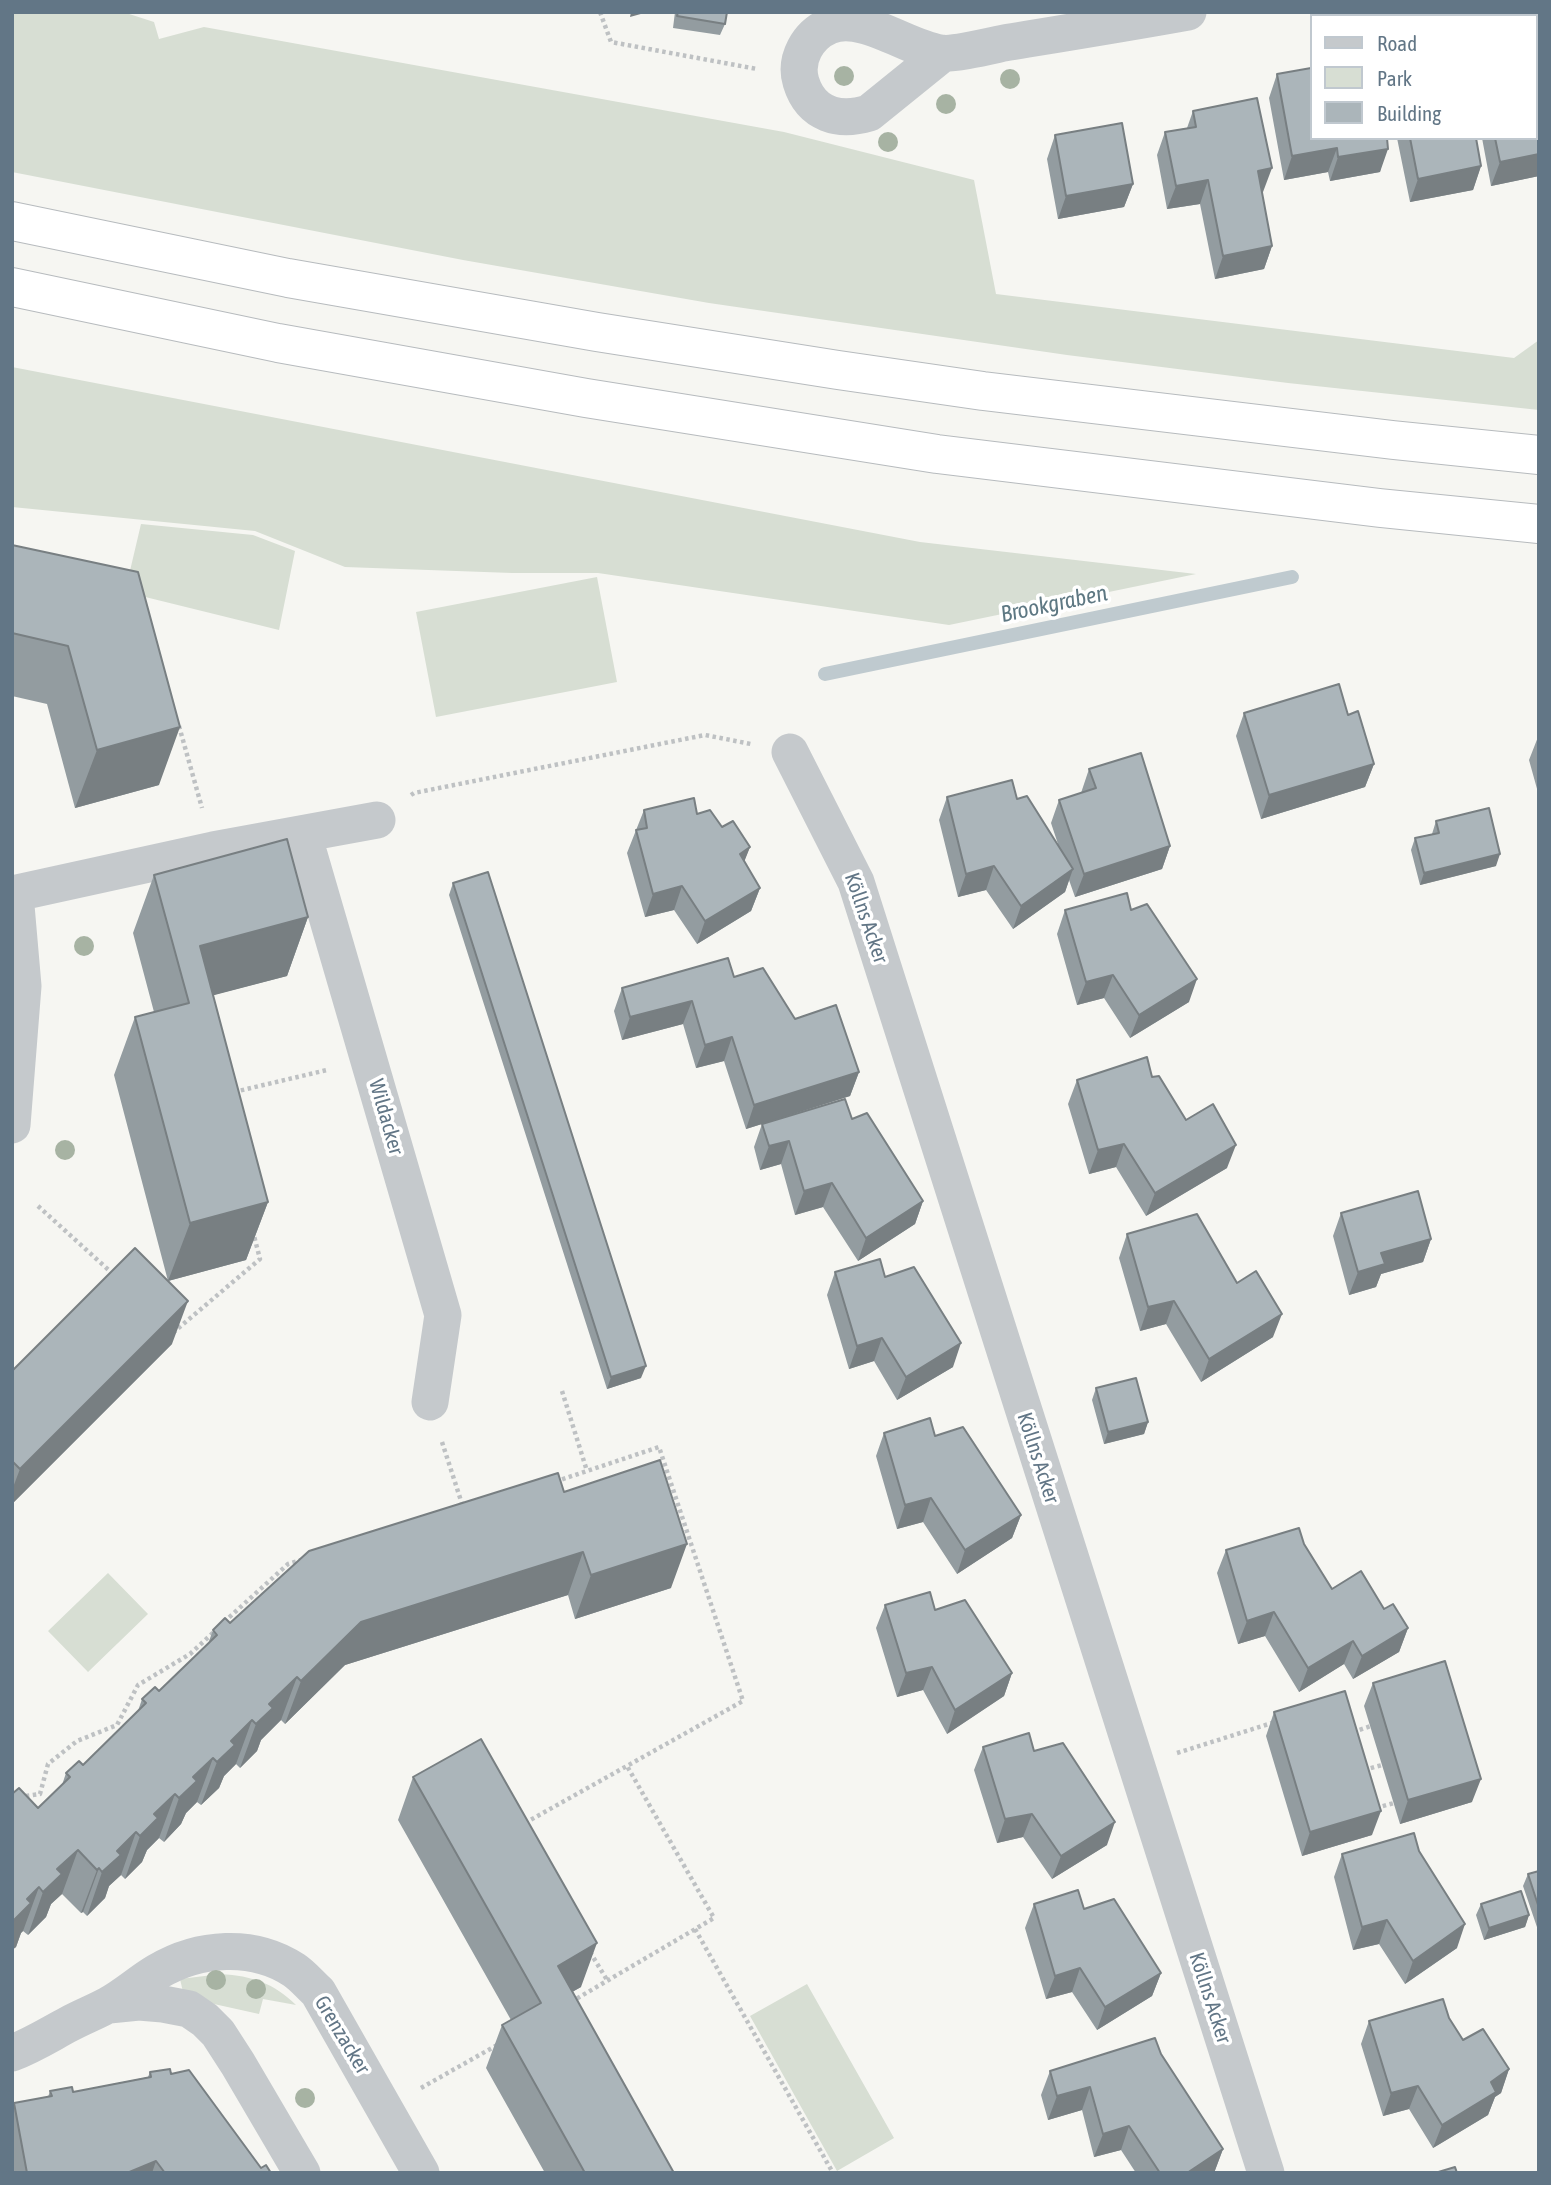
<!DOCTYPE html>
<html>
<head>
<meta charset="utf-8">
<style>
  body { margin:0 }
  #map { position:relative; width:1551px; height:2185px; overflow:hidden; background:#f6f6f2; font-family:"Asap Condensed",sans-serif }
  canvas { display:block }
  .frame { position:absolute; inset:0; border:14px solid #627686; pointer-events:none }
  .legend { position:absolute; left:1310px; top:14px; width:228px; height:126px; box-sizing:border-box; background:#fff; border:2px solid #c0c8cf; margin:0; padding:9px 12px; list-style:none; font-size:21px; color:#627686 }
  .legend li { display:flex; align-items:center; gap:14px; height:35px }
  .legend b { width:35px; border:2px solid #c0c8cf }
</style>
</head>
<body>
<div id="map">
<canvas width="1551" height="2185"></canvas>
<div class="frame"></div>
<ul class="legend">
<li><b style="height:9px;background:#c5c9cc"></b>Road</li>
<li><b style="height:19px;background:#d7ded3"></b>Park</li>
<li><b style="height:19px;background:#abb5ba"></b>Building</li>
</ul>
</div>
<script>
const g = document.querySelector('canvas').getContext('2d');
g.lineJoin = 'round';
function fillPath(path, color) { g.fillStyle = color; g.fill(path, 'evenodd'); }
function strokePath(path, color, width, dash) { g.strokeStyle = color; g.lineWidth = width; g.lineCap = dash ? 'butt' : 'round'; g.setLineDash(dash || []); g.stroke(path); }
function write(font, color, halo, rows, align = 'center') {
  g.font = font + ' "Asap Condensed",sans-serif'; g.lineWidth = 7; g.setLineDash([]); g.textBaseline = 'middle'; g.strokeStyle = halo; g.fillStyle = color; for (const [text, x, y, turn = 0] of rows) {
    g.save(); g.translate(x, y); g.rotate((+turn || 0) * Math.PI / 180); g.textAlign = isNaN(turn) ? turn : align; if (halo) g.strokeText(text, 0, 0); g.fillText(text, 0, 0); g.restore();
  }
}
fillPath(new Path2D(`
  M12 12H123L154 22 159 39 204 27 784 132 974 180 996 294 1514 358 1539 340V410L1288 383 1067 355 709 303 463 260 12 172Z
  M12 367 920 542 1196 574 949 625 598 573H512L345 567 255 531 12 507Z
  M141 524 253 535 295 551 279 630 125 592Z
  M597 577 617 682 436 717 416 612Z
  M108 1573 148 1614 88 1672 48 1631Z
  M221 1974C252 1976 274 1983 296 2005L263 1999 259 2014 214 2004 183 1992 180 1979Z
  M807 1984 894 2138 837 2171 750 2016Z`), '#d7ded3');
strokePath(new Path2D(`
  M825 674 1292 577`), '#bfcacf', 14);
const highway = new Path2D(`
  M12 221 288 278 597 332 838 370 983 391 1393 440 1539 455
  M12 287 278 343 586 398 937 454 1380 508 1539 524`);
strokePath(highway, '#b7bbbe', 40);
strokePath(new Path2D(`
  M600 12 611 42 757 69
  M179 726 202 808
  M411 795 414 793 705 735 751 744
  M234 1092 327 1070
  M38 1206 113 1274
  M173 1329 175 1331 260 1259 253 1232
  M562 1391 587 1471
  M442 1442 463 1507
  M224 1622 288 1564 301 1560
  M1353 1732 1371 1726
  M1177 1753 1275 1722
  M1364 1770 1382 1765
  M12 1798 40 1794 48 1764 77 1741 117 1725 138 1685 190 1654 215 1631
  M1376 1808 1394 1803
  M525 1823 743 1701 659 1447 557 1481
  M695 1929 833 2173
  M590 1952 607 1980
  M571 2002 714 1918 627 1766
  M421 2088 499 2044`), '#bec1c3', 4.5, [3.5, 3.5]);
strokePath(new Path2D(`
  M942 54 869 113C839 122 811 115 801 82 794 59 808 35 829 26 863 12 908 49 941 53 952 55 990 46 1004 43 1065 33 1127 23 1188 12
  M790 752 856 882 1266 2173
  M303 834 443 1315 430 1402
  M12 894 213 850 377 820
  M12 1125 23 986 15 894
  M109 2005 139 2002 163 2004 189 2009 205 2020 218 2033 238 2064 302 2173
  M12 2053C33 2045 50 2034 69 2024 82 2017 95 2012 108 2005 125 1996 140 1982 157 1972 199 1947 253 1943 294 1970 303 1976 310 1985 318 1992L421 2173`), '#c5c9cc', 37);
strokePath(highway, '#fff', 38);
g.fillStyle = '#a7b3a3';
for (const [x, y] of [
  [844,76],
  [1010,79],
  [946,104],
  [888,142],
  [84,946],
  [65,1150],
  [216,1980],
  [256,1989],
  [305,2098]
]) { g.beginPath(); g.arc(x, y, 10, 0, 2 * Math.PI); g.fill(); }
fillPath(new Path2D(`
  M675 12H727L725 24 720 35 673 28Z
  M1539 38V176L1491 186 1482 138H1535Z
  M1277 74 1387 138 1380 172 1330 181 1328 172 1284 180 1269 98Z
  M1193 111 1263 192H1262L1272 246 1264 269 1215 279 1200 204 1167 209 1157 155 1165 132 1187 128Z
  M1055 135 1133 184 1124 207 1058 219 1047 159Z
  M1397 138H1476L1481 166 1473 190 1410 202Z
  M12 545 159 785 75 808 47 704 12 696Z
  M1244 713 1348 715 1374 764 1365 787 1261 819 1236 736Z
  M1538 737H1539V796L1529 760Z
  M1089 769 1170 846 1162 869 1075 897 1069 880 1065 892 1013 929 986 890 958 897 939 820 947 797 1017 799 1058 844 1051 823 1059 800 1081 793Z
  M644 810 697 814 722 827 750 847 744 861 760 888 751 911 697 944 674 910 645 917 627 853Z
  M1436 821 1496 866 1420 885 1411 850 1415 838 1432 834Z
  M154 875 308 917 287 976 213 995 268 1202 246 1260 168 1281 114 1075 135 1017 154 1012 133 933Z
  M453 883 641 1378 607 1389 449 895Z
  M1065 910H1131L1189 1002 1130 1038 1104 998 1077 1005 1057 934Z
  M734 977 795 1019 859 1072 850 1096 765 1123 852 1119 923 1201 915 1224 858 1261 823 1207 795 1215 781 1164 760 1170 754 1147 762 1124 746 1129 724 1061 696 1068 683 1024 622 1040 614 1011 622 988Z
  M1152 1077 1186 1120 1227 1168 1146 1216 1116 1167 1089 1174 1068 1104 1077 1080Z
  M1341 1213 1431 1239 1423 1262 1381 1274 1376 1287 1349 1295 1333 1236Z
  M1127 1234 1237 1283 1273 1337 1201 1382 1166 1324 1140 1331 1119 1258Z
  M835 1272 885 1277 953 1367 897 1400 874 1361 849 1369 827 1295Z
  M172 1344 12 1504V1371Z
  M1096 1388 1148 1422 1144 1434 1104 1444 1092 1400Z
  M884 1433 935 1436 1021 1515 1012 1538 957 1574 923 1522 897 1529 876 1456Z
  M564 1492 671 1588 575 1619 568 1595 345 1665 285 1724 281 1720 261 1740 257 1751 240 1768 236 1764 224 1776 219 1788 201 1805 197 1802 186 1813 181 1824 164 1842 159 1838 147 1850 142 1862 125 1879 121 1875 109 1886 105 1898 87 1916 83 1912 81 1913 62 1894 51 1904 46 1917 28 1935 23 1931 21 1933 16 1947 12 1950V1794L38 1808 62 1785 66 1773 83 1765 138 1711 142 1699 159 1691 208 1644 213 1630Z
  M1304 1544 1332 1589 1384 1609 1408 1628 1399 1652 1353 1679 1344 1664 1299 1692 1265 1636 1238 1644 1217 1573 1226 1550Z
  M885 1605 935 1610 1012 1673 1004 1696 947 1734 923 1690 897 1697 876 1628Z
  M1373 1683 1472 1802 1400 1824 1364 1706Z
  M1274 1712 1372 1835 1302 1856 1266 1736Z
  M983 1747 1034 1751 1107 1845 1052 1879 1023 1837 997 1843 974 1770Z
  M413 1777 581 1987 572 1992 674 2173H545L486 2068 502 2025 511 2020 398 1820Z
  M1419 1851 1457 1948 1405 1984 1379 1944 1353 1950 1334 1877 1342 1854Z
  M1539 1871V1933L1523 1886 1528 1874Z
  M1034 1904 1084 1909 1161 1973 1152 1996 1097 2030 1072 1992 1046 1999 1025 1928Z
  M1481 1904 1529 1915 1525 1927 1484 1940 1476 1915Z
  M1449 2018 1463 2040 1509 2069 1501 2093 1495 2097 1488 2115 1433 2148 1409 2109 1383 2116 1361 2044 1369 2021Z
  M1161 2054 1223 2149 1214 2173H1136L1121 2150 1094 2157 1082 2110 1048 2120 1041 2095 1050 2071Z
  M150 2072 171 2074 261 2168 271 2173H12V2106L14 2103 48 2097 50 2091 73 2092 148 2077Z`), '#939ca0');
fillPath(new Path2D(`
  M631 12H648L630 17Z
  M1337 148 1328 172 1284 180 1292 156Z
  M1388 149 1380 172 1330 181 1338 157Z
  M1539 154V176L1491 186 1500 162Z
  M1481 166 1473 190 1410 202 1418 179Z
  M1272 168 1263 192 1250 194 1258 171Z
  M1208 180 1200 204 1167 209 1176 186Z
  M1133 184 1124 207 1058 219 1066 196Z
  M1272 246 1264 269 1215 279 1223 256Z
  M180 727 159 785 75 808 97 750Z
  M1374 764 1365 787 1261 819 1269 795Z
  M1170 846 1162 869 1075 897 1084 874Z
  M750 847 741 870 740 854Z
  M1500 854 1496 866 1420 885 1424 873Z
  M994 866 986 890 958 897 966 874Z
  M1073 869 1065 892 1013 929 1021 906Z
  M682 886 674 910 645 917 653 894Z
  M760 888 751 911 697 944 705 921Z
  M308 917 287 976 188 1002 200 946Z
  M1113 975 1104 998 1077 1005 1086 982Z
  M1197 979 1189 1002 1130 1038 1139 1015Z
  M692 1001 683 1024 622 1040 630 1017Z
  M732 1037 724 1061 696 1068 705 1045Z
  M859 1072 850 1096 746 1129 754 1105Z
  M789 1141 781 1164 760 1170 769 1146Z
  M1124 1144 1116 1167 1089 1174 1098 1150Z
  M1236 1145 1227 1168 1146 1216 1155 1193Z
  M832 1183 823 1207 795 1215 804 1191Z
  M923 1201 915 1224 858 1261 866 1238Z
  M268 1202 246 1260 168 1281 190 1223Z
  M1431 1239 1423 1262 1381 1274 1376 1287 1349 1295 1358 1272 1381 1253Z
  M188 1301 172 1344 12 1504V1490L20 1469Z
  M1174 1301 1166 1324 1140 1331 1148 1307Z
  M1282 1314 1273 1337 1201 1382 1209 1359Z
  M882 1338 874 1361 849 1369 857 1346Z
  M961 1343 953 1367 897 1400 906 1377Z
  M646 1366 641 1378 607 1389 611 1377Z
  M1148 1422 1144 1434 1104 1444 1108 1432Z
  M931 1498 923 1522 897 1529 905 1505Z
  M1021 1515 1012 1538 957 1574 965 1550Z
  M687 1544 671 1588 575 1619 591 1575Z
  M583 1552 568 1595 345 1665 285 1724 301 1681 361 1622Z
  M1274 1612 1265 1636 1238 1644 1247 1621Z
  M1408 1628 1399 1652 1353 1679 1362 1656Z
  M1353 1641 1344 1664 1299 1692 1308 1668Z
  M932 1667 923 1690 897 1697 906 1673Z
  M1012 1673 1004 1696 947 1734 955 1710Z
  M297 1677 281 1720 261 1740 257 1751 240 1768 256 1724 269 1704Z
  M252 1720 236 1764 224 1776 219 1788 201 1805 217 1762 231 1741Z
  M213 1758 197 1802 186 1813 181 1824 164 1842 179 1798 193 1777Z
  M1481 1779 1472 1802 1400 1824 1408 1800Z
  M175 1794 159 1838 147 1850 142 1862 125 1879 140 1836 154 1814Z
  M1381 1811 1372 1835 1302 1856 1310 1832Z
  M1032 1814 1023 1837 997 1843 1005 1819Z
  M1115 1822 1107 1845 1052 1879 1061 1856Z
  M136 1832 121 1875 109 1886 105 1898 87 1916 102 1872 117 1851Z
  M78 1850 62 1894 51 1904 46 1917 28 1935 43 1892 57 1869Z
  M99 1868 83 1912 81 1913 97 1870Z
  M39 1887 23 1931 21 1933 16 1947 12 1950 13 1921 27 1899Z
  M1529 1915 1525 1927 1484 1940 1489 1928Z
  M1387 1920 1379 1944 1353 1950 1362 1927Z
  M1465 1924 1457 1948 1405 1984 1413 1961Z
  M597 1943 581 1987 542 2009 558 1966Z
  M1080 1968 1072 1992 1046 1999 1055 1976Z
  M1161 1973 1152 1996 1097 2030 1105 2007Z
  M1509 2069 1501 2093 1495 2097 1488 2115 1433 2148 1442 2125 1491 2082Z
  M1418 2086 1409 2109 1383 2116 1391 2093Z
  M1090 2087 1082 2110 1048 2120 1057 2096Z
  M1129 2126 1121 2150 1094 2157 1103 2134Z
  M1223 2149 1214 2173H1187Z
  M156 2161 152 2173H127Z`), '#787f82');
const building = new Path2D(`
  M678 12H727L725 24 677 16Z
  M1535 29H1537L1539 38V154L1500 162 1495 138H1535Z
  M1311 68V138H1387L1388 149 1338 157 1337 148 1292 156 1277 74Z
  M1257 98 1272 168 1258 171 1272 246 1223 256 1208 180 1176 186 1165 132 1196 127 1193 111Z
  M1122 123 1133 184 1066 196 1055 135Z
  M1410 138H1476L1481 166 1418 179Z
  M12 545 138 572 180 727 97 750 68 646 12 633Z
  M1339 684 1348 715 1358 711 1374 764 1269 795 1244 713Z
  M1141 753 1170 846 1084 874 1059 800 1096 788 1089 769Z
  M1012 780 1017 799 1027 796 1073 869 1021 906 994 866 966 874 947 797Z
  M694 798 697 814 710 810 722 827 733 821 750 847 740 854 760 888 705 921 682 886 653 894 636 830 647 828 644 810Z
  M1489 808 1500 854 1424 873 1415 838 1439 833 1436 821Z
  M287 839 308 917 200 946 268 1202 190 1223 135 1017 189 1003 154 875Z
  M488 872 646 1366 611 1377 453 883Z
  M1127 893 1131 910 1147 904 1197 979 1139 1015 1113 975 1086 982 1065 910Z
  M728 958 734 977 763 968 795 1019 836 1005 859 1072 754 1105 732 1037 705 1045 692 1001 630 1017 622 988Z
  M1147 1057 1152 1077 1159 1076 1186 1120 1213 1104 1236 1145 1155 1193 1124 1144 1098 1150 1077 1080Z
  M845 1099 852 1119 867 1113 923 1201 866 1238 832 1183 804 1191 789 1141 769 1146 762 1124Z
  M1418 1191 1431 1239 1381 1253 1385 1264 1358 1272 1341 1213Z
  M1197 1214 1237 1283 1256 1271 1282 1314 1209 1359 1174 1301 1148 1307 1127 1234Z
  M135 1248 188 1301 20 1469 12 1461V1371Z
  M880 1259 885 1277 914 1267 961 1343 906 1377 882 1338 857 1346 835 1272Z
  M1136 1378 1148 1422 1108 1432 1096 1388Z
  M930 1418 935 1436 963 1427 1021 1515 965 1550 931 1498 905 1505 884 1433Z
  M660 1460 687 1544 591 1575 583 1552 361 1622 301 1681 297 1677 269 1704 273 1708 256 1724 252 1720 231 1741 235 1745 217 1762 213 1758 193 1777 197 1781 179 1798 175 1794 154 1814 158 1818 140 1836 136 1832 117 1851 121 1855 102 1872 99 1868 97 1870 78 1850 57 1869 62 1874 43 1892 39 1887 27 1899 31 1903 13 1921H12V1794L19 1788 38 1808 70 1777 66 1773 79 1761 83 1765 146 1703 142 1699 155 1687 159 1691 217 1635 213 1630 225 1618 230 1623 309 1551 558 1473 564 1492Z
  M1299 1528 1304 1544 1332 1589 1361 1571 1384 1609 1393 1604 1408 1628 1362 1656 1353 1641 1308 1668 1274 1612 1247 1621 1226 1550Z
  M930 1592 935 1610 965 1600 1012 1673 955 1710 932 1667 906 1673 885 1605Z
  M1445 1661 1481 1779 1408 1800 1373 1683Z
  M1345 1691 1381 1811 1310 1832 1274 1712Z
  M1029 1733 1034 1751 1063 1743 1115 1822 1061 1856 1032 1814 1005 1819 983 1747Z
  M481 1739 597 1943 558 1966 674 2173H585L502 2025 541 2003 413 1777Z
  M1414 1833 1419 1851 1465 1924 1413 1961 1387 1920 1362 1927 1342 1854Z
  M1539 1871V1908L1528 1874Z
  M1078 1890 1084 1909 1114 1899 1161 1973 1105 2007 1080 1968 1055 1976 1034 1904Z
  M1521 1891 1529 1915 1489 1928 1481 1904Z
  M1443 1999 1449 2018 1463 2040 1483 2029 1509 2069 1491 2082 1496 2092 1442 2125 1418 2086 1391 2093 1369 2021Z
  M1155 2038 1161 2054 1223 2149 1187 2173H1160L1129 2126 1103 2134 1090 2087 1057 2096 1050 2071Z
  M170 2069 171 2074 189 2070 261 2168 266 2165 271 2173H165L156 2161 127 2173H27L14 2103 52 2096 50 2091 72 2087 73 2092 151 2077 150 2072Z
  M1455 2167 1457 2173H1435Z`);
fillPath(building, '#abb5ba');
strokePath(building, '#787f82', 2);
write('21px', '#627686', '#fff', [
  ["Köllns Acker",866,918,71],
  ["Wildacker",386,1117,74],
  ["Köllns Acker",1038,1458,72],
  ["Köllns Acker",1210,1998,72],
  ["Grenzacker",342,2035,59]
]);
write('italic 23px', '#5e7883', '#fff', [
  ["Brookgraben",1054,604,-12]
]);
</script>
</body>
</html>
